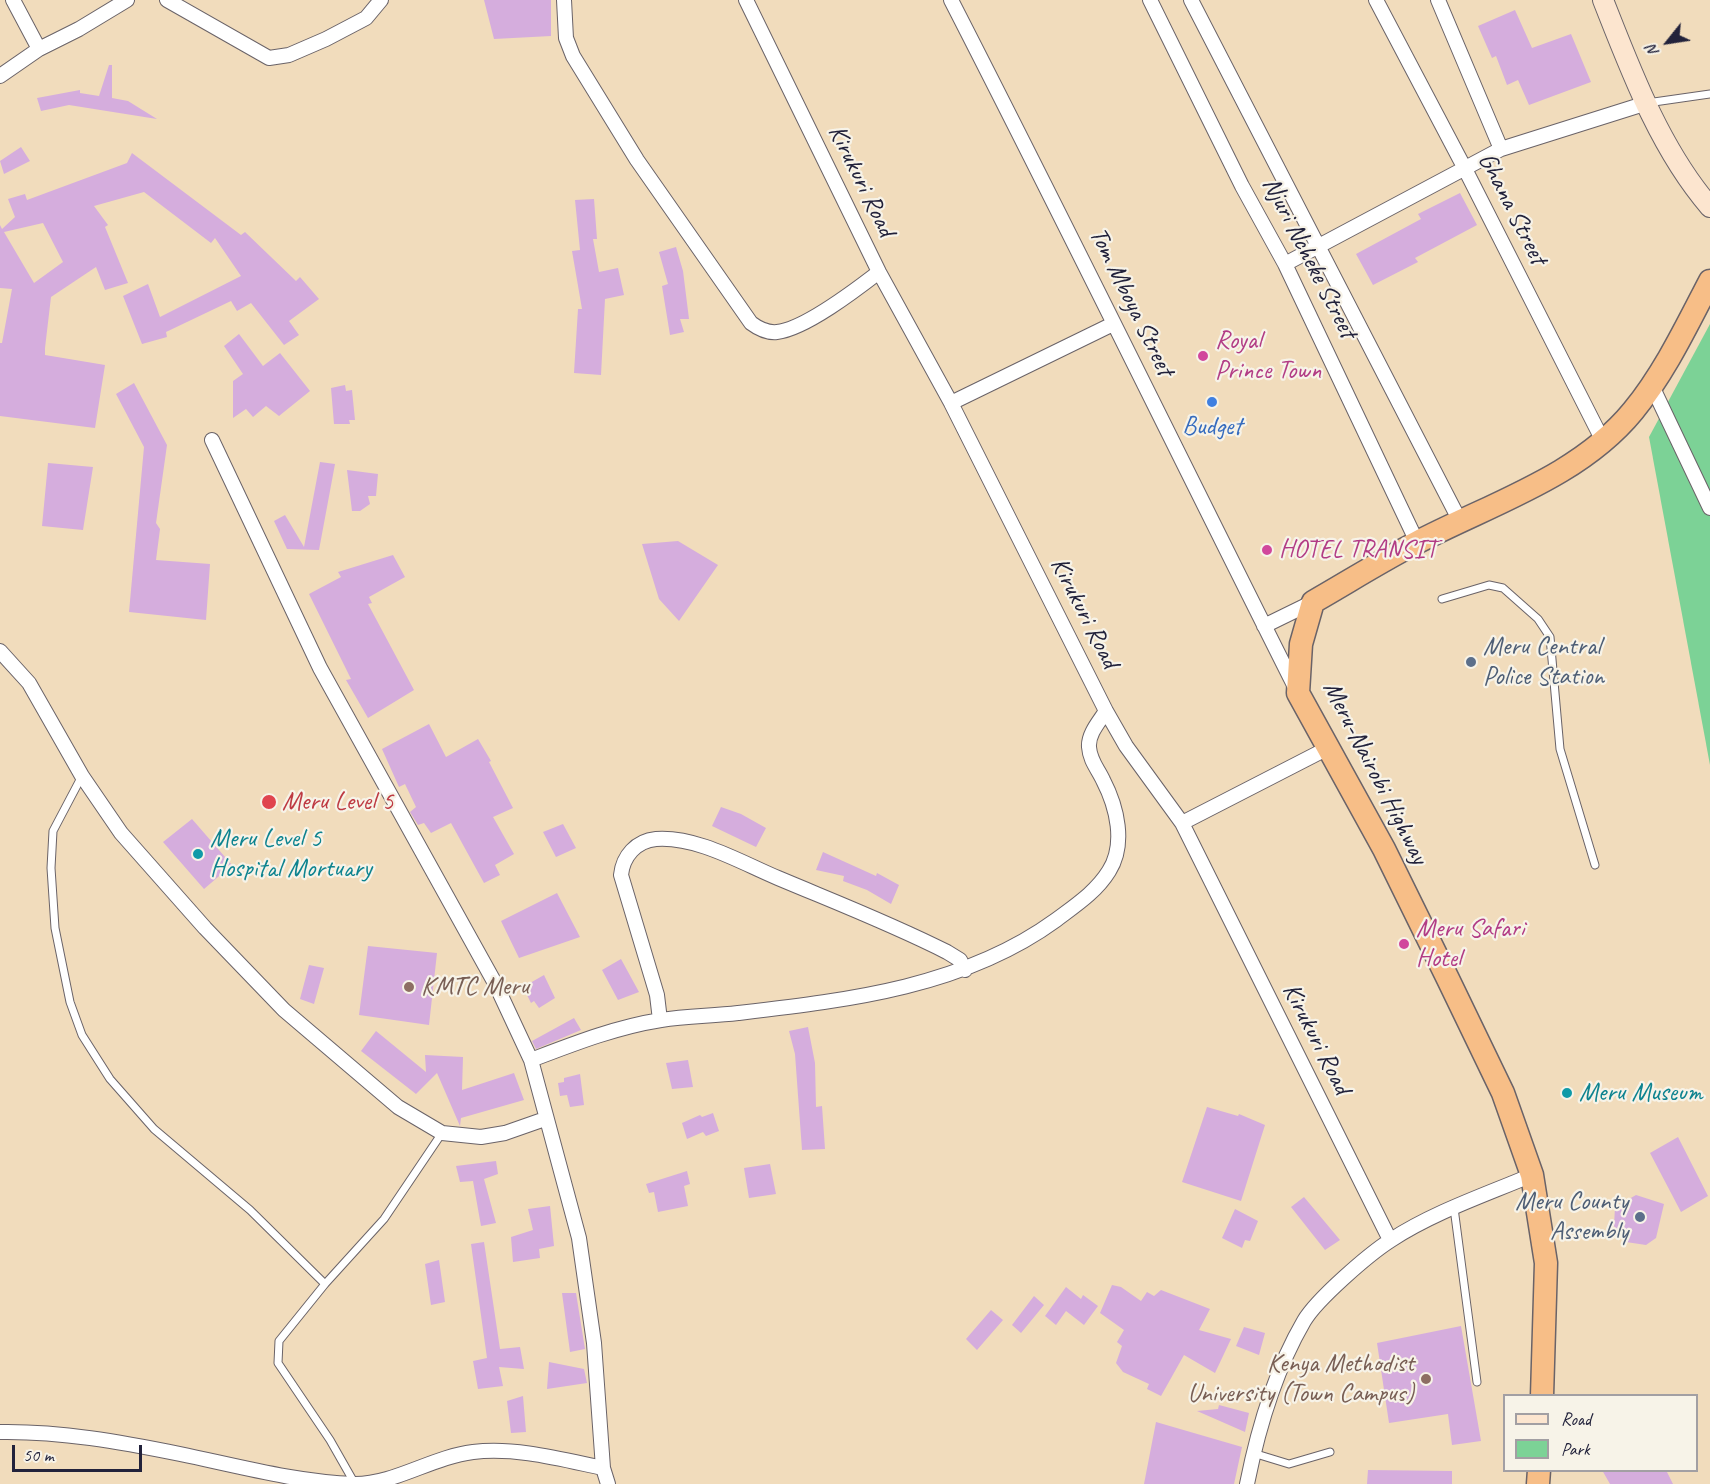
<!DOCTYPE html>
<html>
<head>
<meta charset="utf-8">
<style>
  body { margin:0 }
  #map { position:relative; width:1710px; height:1484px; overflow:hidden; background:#f1dcbc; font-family:Caveat,sans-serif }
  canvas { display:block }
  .legend { position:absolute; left:1503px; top:1394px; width:195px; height:78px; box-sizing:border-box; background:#f7f3e8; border:2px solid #a29fa3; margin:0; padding:8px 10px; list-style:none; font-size:18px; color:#22223b }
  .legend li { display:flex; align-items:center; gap:12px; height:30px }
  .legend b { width:30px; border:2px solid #a29fa3 }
  .north { position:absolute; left:1638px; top:12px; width:60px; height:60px; -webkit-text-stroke:4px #f7f3e8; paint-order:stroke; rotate:240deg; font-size:16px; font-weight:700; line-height:24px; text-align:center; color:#22223b }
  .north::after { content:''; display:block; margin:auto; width:21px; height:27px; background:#22223b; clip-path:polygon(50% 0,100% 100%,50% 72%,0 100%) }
  .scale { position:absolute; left:12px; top:1445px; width:130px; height:27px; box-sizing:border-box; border:3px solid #22223b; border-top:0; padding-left:8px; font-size:18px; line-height:21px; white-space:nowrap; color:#22223b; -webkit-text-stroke:4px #f7f3e8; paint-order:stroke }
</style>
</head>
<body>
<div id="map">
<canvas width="1710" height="1484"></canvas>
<ul class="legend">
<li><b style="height:8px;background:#fce5cf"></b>Road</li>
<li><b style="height:16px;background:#7cd296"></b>Park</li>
</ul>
<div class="north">N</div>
<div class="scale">50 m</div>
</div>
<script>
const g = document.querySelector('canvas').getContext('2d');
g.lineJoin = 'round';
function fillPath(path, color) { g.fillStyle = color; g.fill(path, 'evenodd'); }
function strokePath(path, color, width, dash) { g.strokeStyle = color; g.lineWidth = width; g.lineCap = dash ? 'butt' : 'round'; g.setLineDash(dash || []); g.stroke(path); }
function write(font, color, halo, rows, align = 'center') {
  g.font = font + ' Caveat,sans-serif'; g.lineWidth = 4.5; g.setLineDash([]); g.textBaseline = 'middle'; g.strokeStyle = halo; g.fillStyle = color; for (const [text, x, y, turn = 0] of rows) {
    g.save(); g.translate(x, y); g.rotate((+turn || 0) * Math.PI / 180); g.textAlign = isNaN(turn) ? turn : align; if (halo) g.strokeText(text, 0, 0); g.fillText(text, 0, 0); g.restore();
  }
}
fillPath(new Path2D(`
  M1710 324V765L1649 437Z`), '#7cd296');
fillPath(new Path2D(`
  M484 0H551V36L494 39Z
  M1515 10 1532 48 1571 34 1591 82 1529 105 1518 80 1507 85 1496 56 1492 58 1478 26Z
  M109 65H112V98L128 101 157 119 69 105 41 111 37 98 80 90V93L99 96Z
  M21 147 30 161 4 174 0 161Z
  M132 153 241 235 245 232 296 281 300 277 319 299 289 321 299 335 284 345 251 303 237 311 231 301 166 332 167 337 142 344 123 296 148 284 160 317 241 276 215 238 211 243 144 192 94 206 108 225 105 227 128 283 105 290 96 267 51 297 45 348V355L105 365 95 428 0 416V343H2L12 289 0 288V225L2 229 15 217 8 199 25 194 27 200 127 163ZM43 223 63 262 34 283 4 232Z
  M1460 193 1477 225 1415 258 1418 262 1373 285 1356 254 1421 219 1418 214Z
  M594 199 597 239H593L599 272 618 268 624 295 605 299 601 375 574 373 578 309H582L572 251 580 250 575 200Z
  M676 247 683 271 689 319H680L684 332 670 335 662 286 668 284 659 252Z
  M239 334 263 366 280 353 310 391 279 416 266 406 253 417 246 409 233 418V381L243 374 224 346Z
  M134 383 167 445 156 523 160 529 156 560 210 564 206 620 129 612 144 447 116 394Z
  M345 385 346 391 352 390 355 420H349L350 424H334L331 388Z
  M320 462 335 464 319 550 287 549 274 521 285 515 304 547Z
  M48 463 93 467 83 530 42 526Z
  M347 470 378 474 376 496H368L370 504 360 511H352Z
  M678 541 718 565 679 621 659 599 642 544Z
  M393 555 405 577 369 597 372 603 368 604 414 690 368 718 346 680 351 679 309 594 341 577 338 572Z
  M429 724 446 757 478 739 491 761 489 762 513 808 493 817 514 854 495 865 500 875 484 883 451 823 431 833 424 823 418 825 410 812 416 807 405 784 399 787 382 749Z
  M721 807 741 814 766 828 756 847 712 826Z
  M192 819 232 865 204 889 163 842Z
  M563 824 576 848 556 857 543 832Z
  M823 852 876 876 877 873 899 885 891 904 867 890 843 881 844 876 816 870Z
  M557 893 580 937 519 958 501 921Z
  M368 946 437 953 429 1025 359 1015Z
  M621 959 639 992 618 1000 602 970Z
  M309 965 324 968 314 1004 300 999Z
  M544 975 555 998 539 1008 534 1001 531 1003 523 987Z
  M574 1018 581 1030 536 1049 532 1041Z
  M808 1027 815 1063 816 1107 822 1106 825 1149 802 1150 795 1054 789 1031Z
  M376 1031 426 1072 425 1055 463 1057 462 1090 514 1073 524 1100 461 1118 460 1126 437 1073 416 1094 361 1051Z
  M688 1060 693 1087 672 1089 666 1063Z
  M580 1074 584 1105 570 1107 567 1095 560 1096 558 1083 564 1082V1078Z
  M1207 1107 1238 1116 1239 1114 1265 1125 1241 1201 1182 1182Z
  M713 1113 719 1131 706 1136 703 1132 687 1139 682 1123 700 1115 702 1117Z
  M1678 1137 1708 1196 1681 1212 1650 1153Z
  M496 1161 498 1174 484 1179 496 1223 481 1226 473 1181 460 1182 456 1166Z
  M770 1164 776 1194 749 1198 744 1168Z
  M687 1171 690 1184 684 1186 688 1206 658 1212 654 1192 649 1193 646 1184Z
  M1636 1195 1664 1204 1656 1238 1646 1245 1626 1242 1614 1226 1615 1207Z
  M1304 1197 1340 1240 1325 1250 1291 1207Z
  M550 1206 554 1246 539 1249 540 1258 513 1262 511 1237 533 1230 528 1209Z
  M1235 1209 1258 1221 1250 1241 1245 1240 1242 1248 1222 1238Z
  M484 1242 500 1349 520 1347 524 1369 499 1367 503 1386 478 1389 473 1361 487 1358 471 1244Z
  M439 1260 445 1302 431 1305 425 1264Z
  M1112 1285 1121 1287 1141 1301 1147 1292 1154 1296 1161 1290 1210 1309 1199 1330 1231 1339 1215 1373 1184 1355 1161 1396 1147 1389 1149 1384 1123 1372 1116 1363 1122 1346 1117 1342 1124 1330 1100 1313Z
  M1066 1287 1081 1299 1083 1295 1098 1306 1084 1325 1066 1311 1056 1325 1045 1316Z
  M562 1293H576L585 1349 570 1352Z
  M1034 1296 1044 1305 1021 1333 1012 1325Z
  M991 1310 1003 1320 977 1350 966 1339Z
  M1461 1326 1481 1441 1452 1445 1448 1414 1389 1423 1377 1343Z
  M1244 1327 1265 1333 1259 1355 1236 1346Z
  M549 1362 584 1369 587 1383 547 1389Z
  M523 1396 526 1432 511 1433 507 1401Z
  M1219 1405 1249 1413 1245 1432 1197 1411 1218 1409Z
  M1156 1422 1242 1447 1234 1484H1144Z
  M1368 1470 1452 1471V1484H1367Z
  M1602 1470H1666L1673 1484H1610Z`), '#d5addd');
const service = new Path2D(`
  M1647 103 1710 94
  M1442 599 1489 585 1503 588 1538 619 1550 637 1560 749 1595 865
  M82 776 53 831 51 868 55 928 70 1002 82 1035 110 1079 154 1129 250 1210 325 1284 384 1219 442 1133
  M1454 1208 1477 1382
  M325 1284 279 1341 278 1363 330 1440 355 1484
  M1253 1453 1289 1464 1330 1452`);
const minor = new Path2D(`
  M167 0 269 58 289 55 326 39 366 18 381 0
  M564 0 566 38 573 56 637 160 751 323C759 329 767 333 777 332 805 329 857 289 879 272
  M746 0 879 272 951 403 1106 711 1126 746 1182 823 1390 1240
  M951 0C1068 228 1180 458 1295 687
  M1150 0 1242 186 1285 264 1417 542
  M1191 0 1461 523
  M1376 0 1464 167 1603 441
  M1438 0 1501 149
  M39 49 79 29 127 0
  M0 76 39 49 13 0
  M1285 264 1501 149 1647 103
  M1652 386 1710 508
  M951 403 1113 324
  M212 440 320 668 496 985 531 1060 579 1238 594 1343 603 1468 608 1484
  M1264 626 1313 602
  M0 651 29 683 82 776 121 833 205 928 284 1010 398 1107 442 1133 481 1137 505 1133 545 1119
  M1182 823 1328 748
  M660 1020 657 995 621 875C623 856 636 841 656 839 697 836 742 863 778 878 835 902 892 924 947 952L960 960 965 970
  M531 1060C573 1044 616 1027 661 1020 686 1016 712 1016 738 1013 849 1000 964 987 1056 920 1076 905 1096 892 1109 871 1126 844 1117 807 1103 780 1098 769 1090 761 1089 747 1088 734 1099 722 1106 711
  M0 1432C60 1431 121 1442 180 1454 238 1466 296 1482 355 1484 395 1484 432 1457 473 1452 516 1447 560 1459 603 1468
  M1247 1484C1258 1429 1276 1369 1304 1321 1317 1299 1369 1254 1391 1240 1434 1212 1485 1195 1532 1175`);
const secondary = new Path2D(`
  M1603 0C1631 71 1660 149 1710 207`);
const trunk = new Path2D(`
  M1542 1396 1546 1263 1532 1175 1503 1093 1448 979 1384 849 1298 693 1301 644 1313 602C1348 582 1381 561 1416 543 1490 504 1579 477 1633 411 1665 372 1687 325 1710 281
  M1538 1484 1539 1470`);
strokePath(service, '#6a6368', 9);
strokePath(minor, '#6a6368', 16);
strokePath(secondary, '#6a6368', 22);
strokePath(trunk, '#6a6368', 25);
strokePath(service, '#fff', 7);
strokePath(minor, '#fff', 14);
strokePath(secondary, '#fce5cf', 20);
strokePath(trunk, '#f7be87', 22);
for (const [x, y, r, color] of [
  [1203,356,6,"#d1479c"],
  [1212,402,6,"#3f7fe0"],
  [1267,550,6,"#d1479c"],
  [1471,662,6,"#5c6f8a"],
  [269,802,8,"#e0444e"],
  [198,854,6,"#0f9aa8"],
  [1404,944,6,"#d1479c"],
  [409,987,6,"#8d6e63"],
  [1567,1093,6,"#0f9aa8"],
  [1640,1217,6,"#5c6f8a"],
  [1426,1379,6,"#8d6e63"]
]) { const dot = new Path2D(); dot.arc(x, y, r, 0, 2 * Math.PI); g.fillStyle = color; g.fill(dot); strokePath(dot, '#f7f3e8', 2); }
write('26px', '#22223b', '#f7f3e8', [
  ["Kirukuri Road",861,181,64],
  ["Ghana Street",1512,209,63],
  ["Njuri Ncheke Street",1309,258,63],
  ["Tom Mboya Street",1131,302,64],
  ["Kirukuri Road",1084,613,63],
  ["Meru-Nairobi Highway",1375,773,63],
  ["Kirukuri Road",1316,1039,63]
]);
write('26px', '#b23c85', '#f7f3e8', [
  ["Royal",1215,341],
  ["Prince Town",1215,371],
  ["HOTEL TRANSIT",1279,550],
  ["Meru Safari",1416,929],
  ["Hotel",1416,959]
], 'left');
write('26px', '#366cbe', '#f7f3e8', [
  ["Budget",1212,427]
]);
write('26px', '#4e5e75', '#f7f3e8', [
  ["Meru Central",1483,647],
  ["Police Station",1483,677],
  ["Meru County",1628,1202,"right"],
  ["Assembly",1628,1232,"right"]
], 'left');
write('26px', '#be3a42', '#f7f3e8', [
  ["Meru Level 5",282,802]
], 'left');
write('26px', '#0d838f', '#f7f3e8', [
  ["Meru Level 5",210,839],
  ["Hospital Mortuary",210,869],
  ["Meru Museum",1579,1093]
], 'left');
write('26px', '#785e54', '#f7f3e8', [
  ["KMTC Meru",421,987],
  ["Kenya Methodist",1414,1364,"right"],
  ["University (Town Campus)",1414,1394,"right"]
], 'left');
</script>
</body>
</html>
